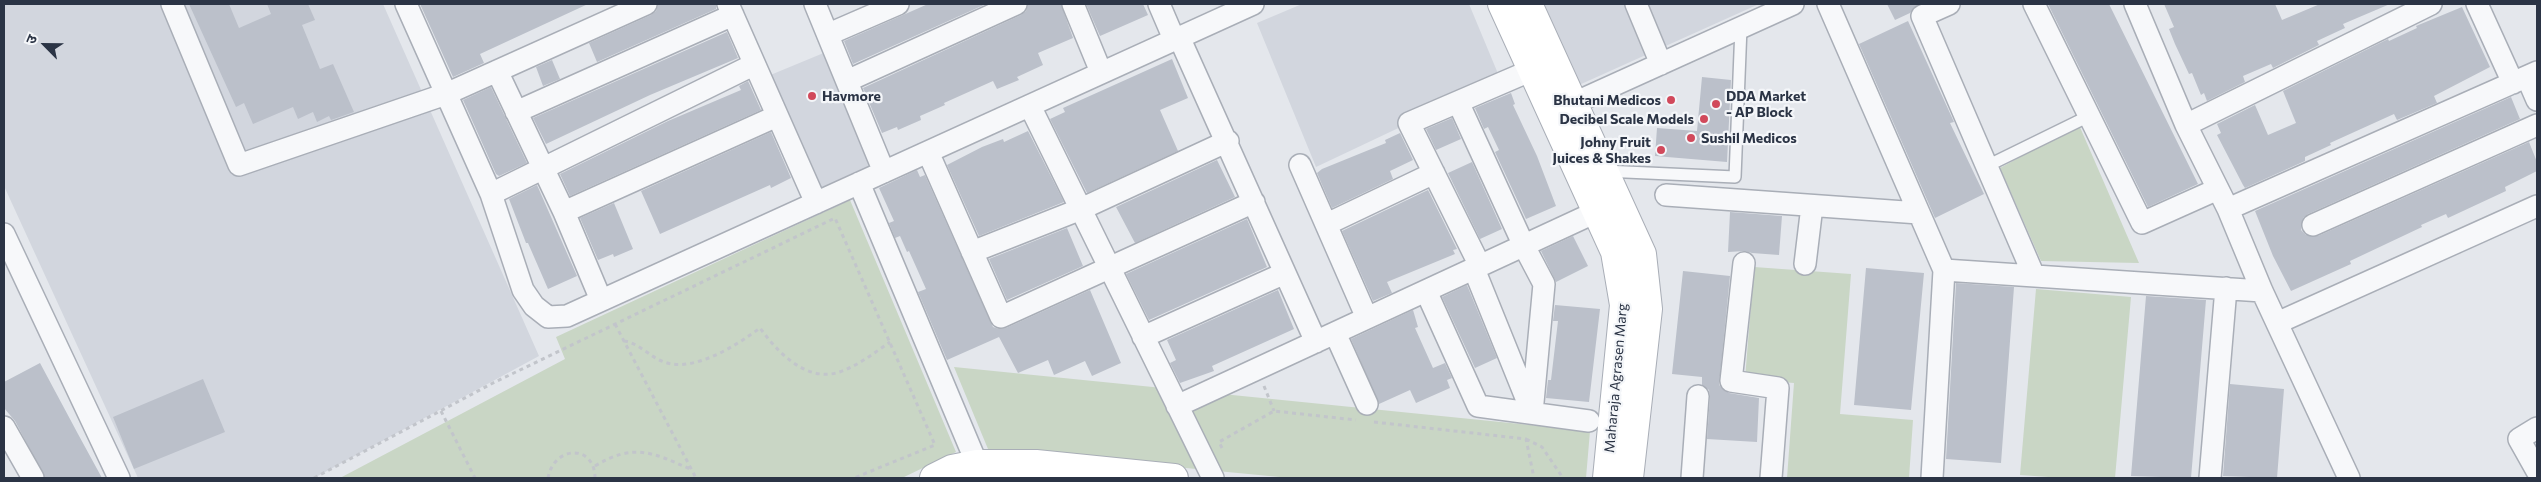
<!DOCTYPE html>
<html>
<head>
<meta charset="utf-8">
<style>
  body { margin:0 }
  #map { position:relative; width:2541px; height:482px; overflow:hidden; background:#e4e7ec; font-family:Commissioner,"Noto Sans Devanagari",sans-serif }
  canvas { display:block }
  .frame { position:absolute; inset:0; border:5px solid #2b3445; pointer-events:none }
  .north { position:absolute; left:20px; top:20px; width:50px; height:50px; -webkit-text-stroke:4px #f4f6f9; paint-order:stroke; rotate:293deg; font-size:14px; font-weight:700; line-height:20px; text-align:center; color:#2b3445 }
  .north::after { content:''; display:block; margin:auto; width:18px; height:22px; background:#2b3445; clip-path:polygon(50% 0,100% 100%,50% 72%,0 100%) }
</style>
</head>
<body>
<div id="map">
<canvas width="2541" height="482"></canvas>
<div class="frame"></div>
<div class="north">उ</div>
</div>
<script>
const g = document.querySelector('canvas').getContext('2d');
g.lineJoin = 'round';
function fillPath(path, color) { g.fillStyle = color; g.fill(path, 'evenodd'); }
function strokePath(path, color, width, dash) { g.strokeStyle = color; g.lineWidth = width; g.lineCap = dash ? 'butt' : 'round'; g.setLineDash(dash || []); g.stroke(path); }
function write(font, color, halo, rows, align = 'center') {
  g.font = font + ' Commissioner,sans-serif'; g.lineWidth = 4.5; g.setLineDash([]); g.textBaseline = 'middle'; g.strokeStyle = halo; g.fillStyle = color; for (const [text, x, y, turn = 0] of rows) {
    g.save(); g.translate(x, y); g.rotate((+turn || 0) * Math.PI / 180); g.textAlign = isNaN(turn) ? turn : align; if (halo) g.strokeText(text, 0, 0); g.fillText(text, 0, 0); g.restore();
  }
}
fillPath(new Path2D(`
  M4 4H383L539 356 314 478H138L4 186Z
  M1302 4H1469L1504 88 1409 123 1316 167 1257 23Z
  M1544 4H1759L1579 85Z
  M826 52 872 167 818 190 768 76Z`), '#d2d6de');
fillPath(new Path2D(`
  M2079 125 2139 263 2041 261 2000 168Z
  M850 200 956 452 902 478H340L565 359 556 337Z
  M1754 267 1851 274 1840 414 1913 420 1909 478H1787L1794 383 1745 379Z
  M2036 289 2131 297 2115 478H2063L2020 475Z
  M954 367 1590 431 1586 478H1290L988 449Z`), '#c9d6c5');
fillPath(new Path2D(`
  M189 4H229L239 28 271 14 267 4H308L315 20 302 25 320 69 333 64 354 112 331 120 329 116 317 122 313 112 298 119 293 107 253 124 244 103 236 107Z
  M420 4H588L480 54 484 63 453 77Z
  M658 4H716V9L597 62 589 43 651 15 656 11Z
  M928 4H986L853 64 844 41Z
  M1028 4H1061L1073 38 1038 53 1043 65 1017 77 1019 80 997 89 993 81 944 103 945 105 920 116 921 120 898 130 897 127 882 133 863 88 1021 15 1026 11Z
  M1086 4H1143L1148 15 1100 36Z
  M1887 4H1919L1910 13 1895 20Z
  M2048 4H2109L2198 184 2148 207Z
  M2164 4H2275L2282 20 2320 4H2390L2343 24 2345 28 2317 41 2319 45 2273 68 2271 64 2243 76 2245 82 2207 101 2204 93 2201 95 2192 73 2189 74 2175 44 2169 29 2174 27Z
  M2462 7 2490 67 2434 96 2437 103 2397 120 2394 114 2330 143 2331 145 2305 157V161L2245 188 2243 185 2217 135 2221 133 2217 124 2255 105 2268 135 2296 123 2283 91 2388 39 2389 41 2417 28 2416 26Z
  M1908 21 1954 122 1950 123 1984 194 1935 218 1859 44Z
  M727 32 738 58 650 95 546 144 533 118Z
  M1172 59 1188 98 1160 110 1178 151 1087 193 1050 119 1065 112 1063 108Z
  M552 60 560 79 543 86 536 67Z
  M1702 77 1731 80 1727 162 1655 156 1657 128 1697 131Z
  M748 81 761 110 570 196 560 174 668 121 741 90 739 86Z
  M491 87 527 163 499 176 496 174 463 100Z
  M1511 93 1515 104 1513 105 1537 156 1556 206 1526 219 1495 152 1499 150 1488 127 1484 129 1475 108Z
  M2511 97 2520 119 2308 214 2303 218 2301 230 2306 235 2318 236 2529 142 2537 162V171L2505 187 2506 191 2448 218 2446 214 2421 225 2422 227 2350 261 2351 264 2291 291 2273 256 2255 211Z
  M1452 118 1461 139 1436 150 1426 129Z
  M1028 131 1064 202 979 236 947 165 982 147 1003 139 1004 142Z
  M771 132 791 178 771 188 770 185 660 234 641 191Z
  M1400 133 1413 160 1390 171 1393 179 1332 208 1317 173 1322 169 1386 143 1385 140Z
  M1217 160 1235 197 1135 243 1116 207Z
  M1472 162 1502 229 1480 239 1448 173Z
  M917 170 920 177 925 175 993 327 999 329 1006 328 1090 290 1121 363 1092 376 1085 361 1054 375 1048 360 1018 373 999 337 947 360 918 292 926 289 909 251 907 252 900 236 895 238 889 223 894 221 879 188Z
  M537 185 577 276 548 289 528 243H526L509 199Z
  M1428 190 1457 249 1453 250 1455 254 1387 282 1392 293 1373 301 1342 231Z
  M614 203 633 249 614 257 613 254 598 260 580 218Z
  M1730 212 1782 216 1779 255 1752 253 1745 251 1728 252Z
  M1247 219 1267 267 1149 320 1126 274Z
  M1067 228 1083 266 1007 300 989 259Z
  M1573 236 1588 266 1556 282 1541 251Z
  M1866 268 1924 273 1911 410 1854 405Z
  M1683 271 1730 276 1719 385 1729 393 1759 398 1757 442 1707 439 1710 396 1709 390 1702 385V377L1672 374Z
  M1956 283 2014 287 2001 463 1946 459Z
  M1467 285 1497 358 1475 368 1442 297Z
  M1278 290 1294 329 1212 366 1214 371 1180 383 1170 363 1176 360 1167 340Z
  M2146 296 2206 300 2191 478 2131 476Z
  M1555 305 1600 309 1589 402 1546 398 1548 380H1551L1558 321H1553Z
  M1413 310 1418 327 1415 328 1433 368 1445 363 1452 378 1447 380 1450 388 1416 403 1410 390 1379 404 1351 339Z
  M40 363 78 434 102 478H45L15 421 4 408V382Z
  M203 379 225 432 134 469 113 417Z
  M2230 384 2284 389 2277 478 2223 476Z`), '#bbc0ca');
const lane = new Path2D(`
  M1987 166 2089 116
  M1604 171 1735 177 1741 27`);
const street = new Path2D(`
  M172 4 239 165 446 94 646 4
  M406 4 491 194 523 290 534 306 548 317 567 316 1253 4
  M728 4 816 203
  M815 4 884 172
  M1073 4 1101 72
  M1159 4 1174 39
  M1636 4 1661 64
  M1828 4 1944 270 1932 478
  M1949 4 1922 16 2034 276
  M2034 4 2142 223 2218 189
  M2135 4 2186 125 2228 209 2262 291 2349 478
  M2477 4 2513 83
  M829 34 898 4
  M1179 37 1316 342
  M497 71 564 212 601 300
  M2527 77 2537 100
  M847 81 1016 4
  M1458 102 1524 246 1544 284 1532 413
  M1030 106 1213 478
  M1561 109 1793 4
  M516 112 733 15
  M2186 125 2431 4
  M928 152 1001 317 1254 202
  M1300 165 1367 318
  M859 183 977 464 980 478
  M491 194 753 65
  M1666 195 1919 213
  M2228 209 2537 72
  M564 212 777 116
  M1327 224 1434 173
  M2313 225 2537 125
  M4 234 119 478
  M972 252 1081 209 1228 141
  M1744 263 1731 381 1778 388 1771 478
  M1805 264 1812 206
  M1480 266 1409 123 1532 70
  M1474 269 1531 410
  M1944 270 2262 291
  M1426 291 1478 406 1589 421
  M2277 323 2537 206
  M1335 333 1367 404
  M1143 337 1285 273
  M1177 406 1596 212
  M4 427 33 478
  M2537 428 2519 439 2537 471
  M1692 478 1698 396
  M2210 478 2226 288`);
const secondary = new Path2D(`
  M1502 4 1615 252 1624 305 1607 478
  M1528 4 1642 254 1648 309 1629 478
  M934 478 952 469 977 464H1036L1174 478`);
strokePath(lane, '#a9aeb7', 14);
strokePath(street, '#a9aeb7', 24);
strokePath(secondary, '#a9aeb7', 30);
strokePath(new Path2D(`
  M615 324 696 478
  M624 341C639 343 650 357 664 362 694 373 737 345 760 328 776 350 804 381 836 373 855 368 874 353 890 342
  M1264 386 1274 411
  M441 411 475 478
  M1374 422 1526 439 1534 478
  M1526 439 1542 447 1563 478
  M1222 448 1219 442 1274 411 1356 420
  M595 466C633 443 652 452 690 469
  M314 478 491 384 835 218 935 445 854 478
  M548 478C554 445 595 444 595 478`), '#c2c5cb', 3, [4, 4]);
strokePath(lane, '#f7f8fa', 11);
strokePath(street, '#f7f8fa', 21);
strokePath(secondary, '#fff', 28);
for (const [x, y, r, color] of [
  [812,96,5,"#d1495b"],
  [1671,100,5,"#d1495b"],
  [1716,104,5,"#d1495b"],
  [1704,119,5,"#d1495b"],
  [1691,138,5,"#d1495b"],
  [1661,150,5,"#d1495b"]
]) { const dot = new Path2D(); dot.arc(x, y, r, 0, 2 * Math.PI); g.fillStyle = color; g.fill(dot); strokePath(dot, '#f4f6f9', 2); }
write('bold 14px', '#2b3445', '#f4f6f9', [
  ["Havmore",822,96],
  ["DDA Market",1726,96],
  ["- AP Block",1726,112],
  ["Bhutani Medicos",1661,100,"right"],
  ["Decibel Scale Models",1694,119,"right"],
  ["Sushil Medicos",1701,138],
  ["Johny Fruit",1651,142,"right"],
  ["Juices & Shakes",1651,158,"right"]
], 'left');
write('14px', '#2b3445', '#f4f6f9', [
  ["Maharaja Agrasen Marg",1616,378,-85]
]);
</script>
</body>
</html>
